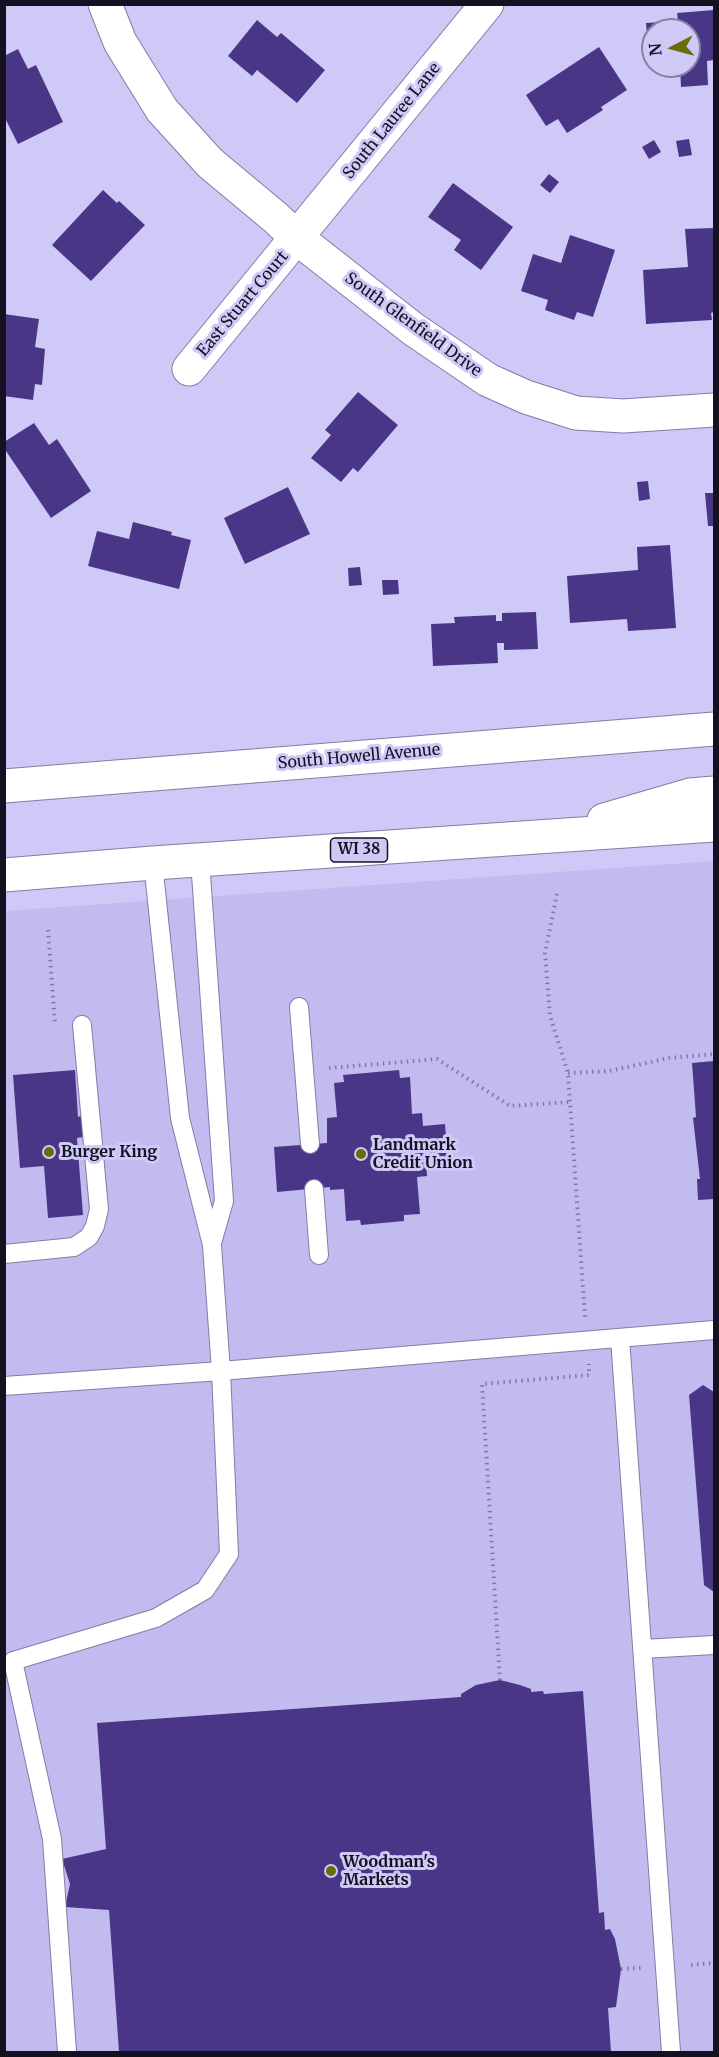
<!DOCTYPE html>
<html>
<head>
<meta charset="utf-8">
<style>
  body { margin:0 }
  #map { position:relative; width:719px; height:2057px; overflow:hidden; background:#cfc9f7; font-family:Merriweather,serif }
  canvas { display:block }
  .frame { position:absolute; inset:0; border:6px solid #141221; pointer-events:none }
  .north { position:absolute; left:641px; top:18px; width:60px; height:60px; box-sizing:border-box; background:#cfc9f7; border:2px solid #8480a1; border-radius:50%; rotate:264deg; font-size:16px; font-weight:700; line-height:24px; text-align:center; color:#141221 }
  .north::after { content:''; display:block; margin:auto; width:21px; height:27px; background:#6a6c0c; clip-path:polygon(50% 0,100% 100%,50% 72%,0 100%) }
</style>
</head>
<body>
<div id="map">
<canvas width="719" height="2057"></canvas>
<div class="frame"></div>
<div class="north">N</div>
</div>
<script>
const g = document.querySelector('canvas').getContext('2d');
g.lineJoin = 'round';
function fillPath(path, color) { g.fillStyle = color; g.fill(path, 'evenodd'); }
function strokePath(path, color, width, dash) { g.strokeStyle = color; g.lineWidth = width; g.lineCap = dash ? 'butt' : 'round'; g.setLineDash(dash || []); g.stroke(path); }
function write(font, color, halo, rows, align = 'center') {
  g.font = font + ' Merriweather,serif'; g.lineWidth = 6; g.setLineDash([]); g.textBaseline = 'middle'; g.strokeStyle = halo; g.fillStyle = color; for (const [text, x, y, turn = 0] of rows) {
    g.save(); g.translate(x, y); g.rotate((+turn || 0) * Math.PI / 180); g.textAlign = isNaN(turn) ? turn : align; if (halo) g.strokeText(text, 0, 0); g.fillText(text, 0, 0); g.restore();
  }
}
fillPath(new Path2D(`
  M714 861V2052H5V911Z`), '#c2bbf0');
fillPath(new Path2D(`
  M714 10V60L707 61 708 85 681 87 680 66H689V30H653V59H649L646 23 678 21 677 13Z
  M257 20 277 37 281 33 325 70 297 103 257 70 252 76 228 56Z
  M599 47 627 90 601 107 603 110 567 133 558 119 546 126 526 95Z
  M18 49 28 69 36 65 63 122 18 144 4 116V56Z
  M689 139 692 155 679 157 676 141Z
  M654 140 661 152 649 159 642 147Z
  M549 174 559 182 550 193 540 185Z
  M453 183 513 227 481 270 454 250 461 240 428 217Z
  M103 190 117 203 119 201 145 225 91 281 52 245Z
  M714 228V312L711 313 712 320 646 324 643 270 688 267 685 229Z
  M570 235 615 250 593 317 577 312 574 320 545 310 548 300 521 291 533 254 561 263Z
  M4 314 39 319 35 347 45 349 42 385 35 384 33 400 4 396Z
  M358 392 398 425 358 472 353 468 341 482 311 458 331 435 325 430Z
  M34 423 49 445 57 439 91 491 51 518 4 448V442Z
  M648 481 650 499 639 501 637 482Z
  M288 487 310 534 245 564 224 518Z
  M705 493H714V526H708Z
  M133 522 172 532 171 535 191 540 179 589 88 566 97 531 129 539Z
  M670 545 676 628 628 631 627 619 570 623 567 576 638 570 637 547Z
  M360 567 362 585 349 586 348 568Z
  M382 580H398L399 594 383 595Z
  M536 612 538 649 504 650V643H497L498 663 433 666 431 624 455 623 454 617 496 615V621H502V613Z
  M714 1061V1199L698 1200 697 1179H700L693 1118 696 1117 692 1063Z
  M75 1070 78 1117 81 1116 83 1137 77 1138 83 1215 48 1218 44 1166 20 1168 13 1075Z
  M399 1070 400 1078 410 1077 412 1114 422 1113 423 1126 445 1124 448 1161 426 1162 427 1176 417 1177 420 1214 404 1215V1221L361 1225 360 1220 346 1221 344 1189 330 1190V1187L277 1192 274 1147 327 1143V1118L337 1117 334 1083 344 1082 343 1075Z
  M703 1385 714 1392V1592L704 1585 689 1395Z
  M500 1680 520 1685 531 1689V1692L543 1691 544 1694 583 1691 599 1913 604 1912 605 1930 610 1929 615 1939 621 1969 616 2007 608 2008 611 2052H119L109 1910 65 1907 70 1884 62 1859 106 1849 97 1723 461 1697V1694L476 1685Z`), '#4a3686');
const service = new Path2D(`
  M200 860 224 1201 212 1243
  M299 1007 310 1144
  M314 1189 319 1255
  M4 1254 74 1247 89 1237 95 1226 99 1209 82 1025
  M620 1338 671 2052
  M4 1386 221 1371 714 1330
  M643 1649 714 1645
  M67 2052 52 1839 13 1661 156 1618 205 1590 229 1554 221 1371 212 1245 180 1118 153 863`);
const minor = new Path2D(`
  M105 4 120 42 162 110 210 163 276 218 297 238 413 329 488 380 526 397 576 413 623 416 714 410
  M189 369 487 4`);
const primary = new Path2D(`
  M4 786 714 729
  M604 820 690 795 714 793
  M4 875 153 863 714 825`);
strokePath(service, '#827ca6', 20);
strokePath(minor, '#827ca6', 35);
strokePath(primary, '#827ca6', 35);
strokePath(new Path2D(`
  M557 894 545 953 550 1016 568 1073 585 1317
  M48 930 55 1023
  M329 1068 437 1059 510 1106 570 1102
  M568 1073 609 1071 669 1058 714 1054
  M500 1680 482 1384 589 1375V1364
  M691 1965 714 1963
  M621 1969 641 1968`), '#807b9c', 4, [1.5, 4.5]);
strokePath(service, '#fff', 18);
strokePath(minor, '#fff', 33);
strokePath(primary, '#fff', 33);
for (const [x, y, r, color] of [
  [49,1152,6,"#6a6c0c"],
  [361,1154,6,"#6a6c0c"],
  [331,1871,6,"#6a6c0c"]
]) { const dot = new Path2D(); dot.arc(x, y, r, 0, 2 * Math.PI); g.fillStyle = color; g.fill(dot); strokePath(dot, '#cfc9f7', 2); }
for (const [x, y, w] of [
  [359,850,57]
]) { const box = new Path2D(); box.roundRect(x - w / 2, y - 12, w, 24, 4.5); g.fillStyle = '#cfc9f7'; g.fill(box); strokePath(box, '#141221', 1.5); }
write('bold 15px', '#141221', null, [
  ["WI 38",359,850]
]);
write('16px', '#141221', '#cfc9f7', [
  ["South Lauree Lane",392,121,-51],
  ["East Stuart Court",243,304,-50],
  ["South Glenfield Drive",413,325,36],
  ["South Howell Avenue",359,757,-5]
]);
write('bold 16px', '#141221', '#cfc9f7', [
  ["Landmark",373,1145],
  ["Credit Union",373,1163],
  ["Burger King",61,1152],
  ["Woodman's",343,1862],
  ["Markets",343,1880]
], 'left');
</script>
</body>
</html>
